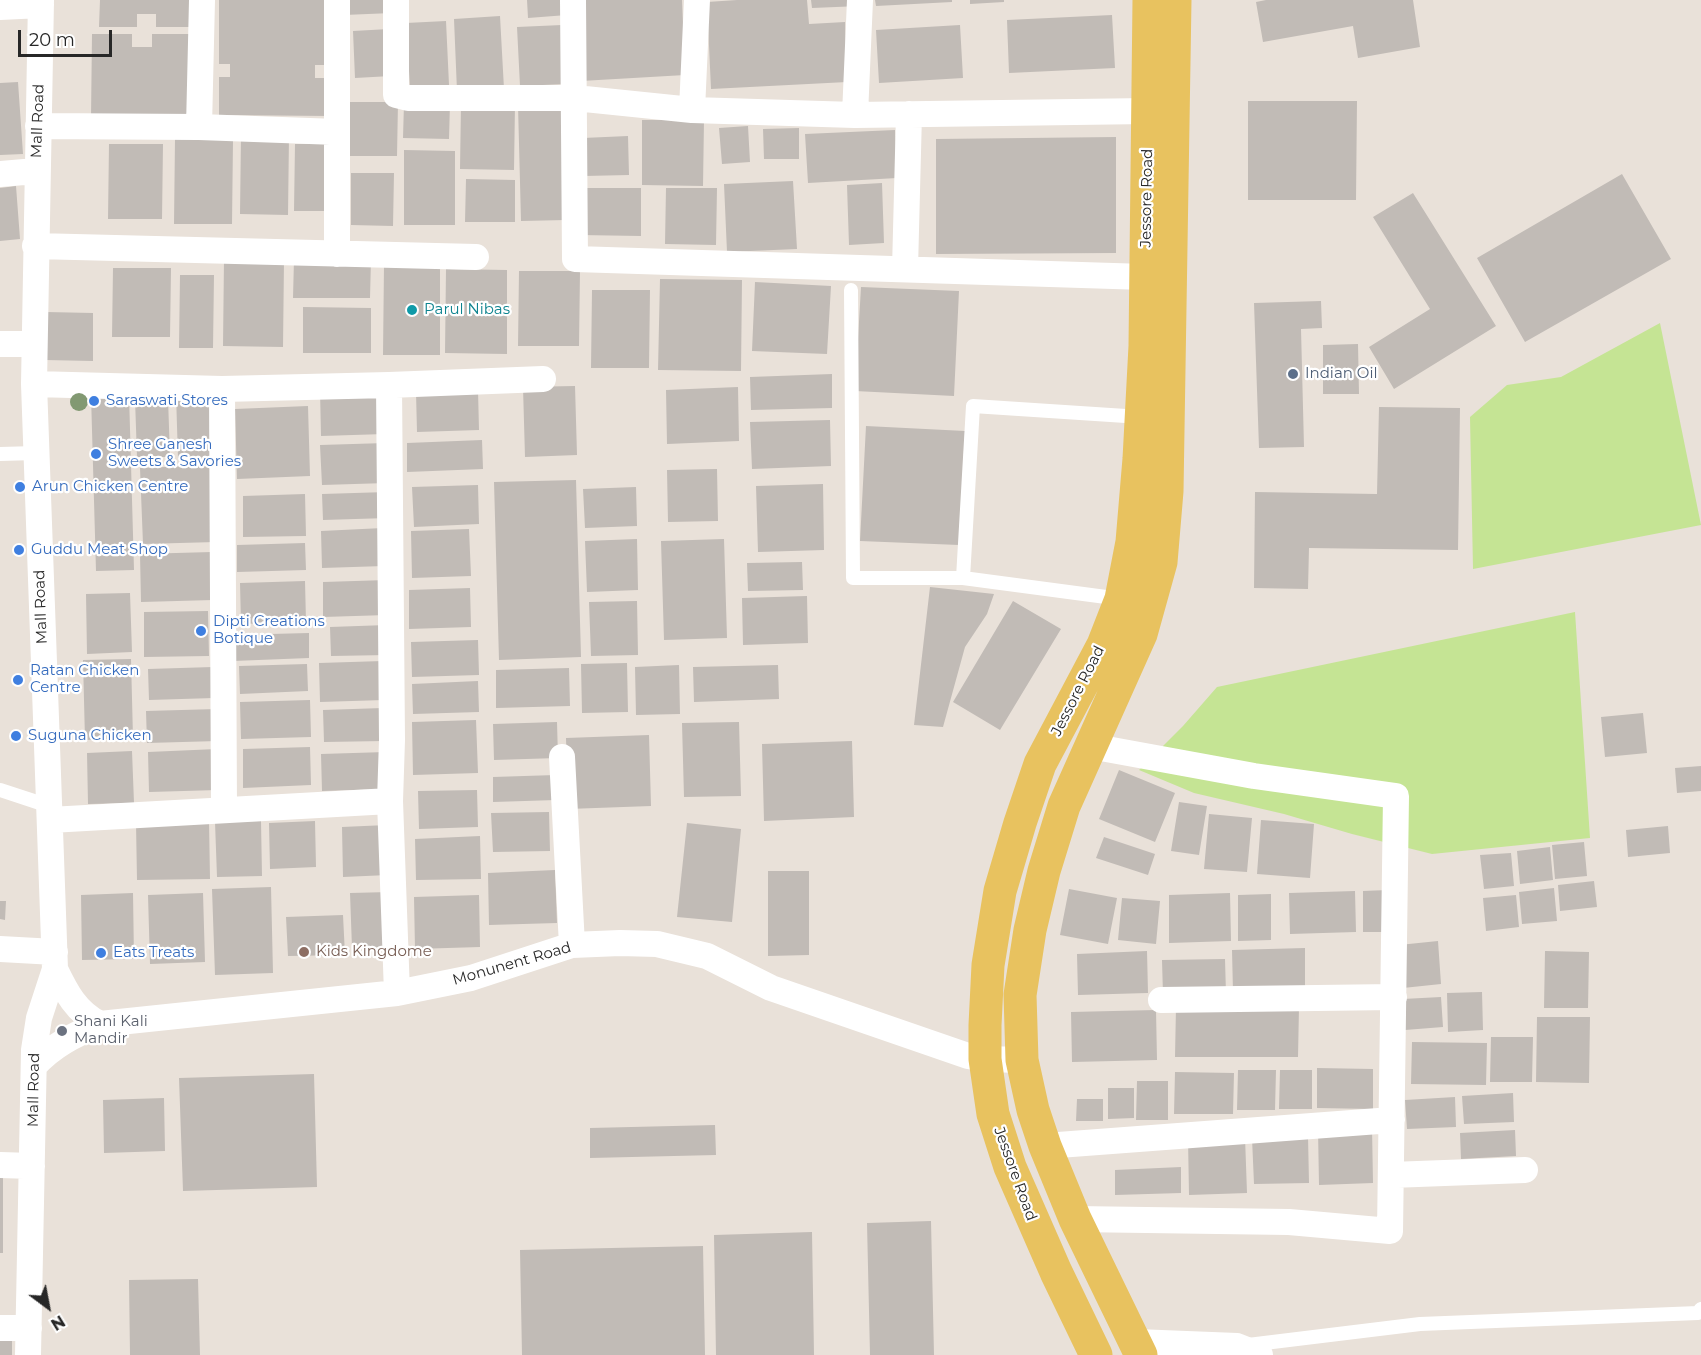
<!DOCTYPE html>
<html>
<head>
<meta charset="utf-8">
<style>
  body { margin:0 }
  #map { position:relative; width:1701px; height:1355px; overflow:hidden; background:#e9e1d9; font-family:Montserrat,sans-serif }
  canvas { display:block }
  .north { position:absolute; left:18px; top:1277px; width:60px; height:60px; -webkit-text-stroke:4px #fff; paint-order:stroke; rotate:148deg; font-size:16px; font-weight:700; line-height:24px; text-align:center; color:#272727 }
  .north::after { content:''; display:block; margin:auto; width:21px; height:27px; background:#272727; clip-path:polygon(50% 0,100% 100%,50% 72%,0 100%) }
  .scale { position:absolute; left:18px; top:30px; width:94px; height:27px; box-sizing:border-box; border:3px solid #272727; border-top:0; padding-left:8px; font-size:18px; line-height:21px; white-space:nowrap; color:#272727; -webkit-text-stroke:4px #fff; paint-order:stroke }
</style>
</head>
<body>
<div id="map">
<canvas width="1701" height="1355"></canvas>
<div class="north">N</div>
<div class="scale">20 m</div>
</div>
<script>
const g = document.querySelector('canvas').getContext('2d');
g.lineJoin = 'round';
function fillPath(path, color) { g.fillStyle = color; g.fill(path, 'evenodd'); }
function strokePath(path, color, width, dash) { g.strokeStyle = color; g.lineWidth = width; g.lineCap = dash ? 'butt' : 'round'; g.setLineDash(dash || []); g.stroke(path); }
function write(font, color, halo, rows, align = 'center') {
  g.font = font + ' Montserrat,sans-serif'; g.lineWidth = 4.5; g.setLineDash([]); g.textBaseline = 'middle'; g.strokeStyle = halo; g.fillStyle = color; for (const [text, x, y, turn = 0] of rows) {
    g.save(); g.translate(x, y); g.rotate((+turn || 0) * Math.PI / 180); g.textAlign = isNaN(turn) ? turn : align; if (halo) g.strokeText(text, 0, 0); g.fillText(text, 0, 0); g.restore();
  }
}
fillPath(new Path2D(`
  M1660 323 1701 525 1473 569 1470 417 1507 385 1561 377Z
  M1575 612 1590 838 1432 854 1352 834 1284 814 1194 793 1139 770 1183 726 1217 687Z`), '#c5e494');
fillPath(new Path2D(`
  M100 0H197L196 27H156V14H137V27H99Z
  M219 0H331L330 65H315V78H330V116L219 115V77H230V64H219Z
  M343 0H391L392 13 344 15Z
  M527 0H567V15L528 18Z
  M577 0H682L685 75 581 81Z
  M737 0H807L809 24 845 22 847 82 711 89 707 2Z
  M811 0H859L860 6 812 8Z
  M875 0H952V2L876 6Z
  M970 0H1004V2L970 4Z
  M1266 0H1413L1420 47 1358 58 1353 26 1263 42 1256 2Z
  M1112 15 1115 68 1009 73 1007 20Z
  M500 16 504 89 457 91 454 19Z
  M446 21 449 85 410 87 406 23Z
  M562 25 565 84 520 86 517 27Z
  M960 25 963 78 879 83 876 30Z
  M389 29 391 76 355 78 353 31Z
  M92 34H132V47H152V34H189L188 119 91 118Z
  M18 82 23 154 0 155V83Z
  M1248 101H1357L1356 200H1248Z
  M342 102H398L397 156H342Z
  M404 103H450L449 139 403 138Z
  M461 104H515L514 170 460 169Z
  M564 104 566 220 521 221 518 105Z
  M642 120H704L703 186 642 185Z
  M748 126 750 162 722 164 719 128Z
  M799 128V159H764L763 129Z
  M895 130 897 178 808 183 805 134Z
  M241 135H289L288 215 240 214Z
  M628 136 629 175 584 176 583 138Z
  M1116 137V253L936 254V139Z
  M175 139 233 140 232 224H174Z
  M109 144H163L162 219H108Z
  M295 144H333L332 211H294Z
  M404 150 455 151V225H404Z
  M351 173H394L393 226 351 225Z
  M1622 174 1671 259 1525 342 1477 258Z
  M466 179 515 180V222H465Z
  M793 181 797 249 727 252 724 184Z
  M882 183 884 243 849 245 847 185Z
  M16 186 20 239 0 241V188Z
  M580 188H641V236L580 235Z
  M666 188H717L716 245 665 244Z
  M1413 193 1496 326 1394 389 1369 347 1430 309 1373 217Z
  M224 259 284 260 283 347 223 346Z
  M294 259H371L370 298H293Z
  M384 265H440V355H383Z
  M113 268H171L170 337H112Z
  M446 269 507 270V354L445 353Z
  M519 271H580L579 346H518Z
  M180 275H214L213 348H179Z
  M660 279 742 280 741 371 658 370Z
  M755 282 831 286 827 354 752 351Z
  M861 287 959 291 954 396 855 391Z
  M592 290H650L649 368H591Z
  M1321 301 1322 328 1301 329 1304 447 1259 448 1254 303Z
  M303 307 371 308V353H303Z
  M46 312 93 313V361L45 360Z
  M1358 344 1359 394H1323V345Z
  M832 374V408L751 410 750 377Z
  M575 386 577 455 525 457 523 387Z
  M738 387 739 441 667 444 666 390Z
  M384 388 385 434 321 436 320 390Z
  M478 390 479 430 417 432 416 392Z
  M216 393 218 457 178 458 176 394Z
  M129 394 134 570 96 571 91 395Z
  M168 398 170 457H137L135 399Z
  M308 406 310 476 237 479 235 409Z
  M1379 407 1460 408 1458 550 1309 548 1308 589 1254 588 1255 492 1377 494Z
  M830 420 831 466 752 469 750 422Z
  M866 426 965 431 959 545 860 541Z
  M482 440 483 469 407 472V443Z
  M386 443 387 483 322 485 320 445Z
  M214 465 216 542 143 544 140 468Z
  M717 469 718 521 668 522 667 470Z
  M576 480 581 657 499 660 494 482Z
  M823 484 824 550 758 552 756 486Z
  M478 485 479 524 414 527 412 487Z
  M636 487 637 526 585 528 583 489Z
  M387 492 388 518 323 520 322 494Z
  M305 494 306 536 243 537V496Z
  M383 528 384 566 322 568 321 531Z
  M469 529 471 576 412 578 411 531Z
  M637 539 638 590 587 592 585 541Z
  M724 539 727 638 664 640 661 541Z
  M305 543 306 570 237 572V545Z
  M212 552 213 600 141 602 140 554Z
  M802 562 803 590 748 591 747 563Z
  M387 580V615L323 617V582Z
  M305 581 306 622 241 624 240 583Z
  M930 587 994 594 987 614 965 647 943 727 914 725Z
  M470 588 471 627 409 629V590Z
  M130 593 132 652 87 654 86 594Z
  M807 596 808 643 743 645 742 598Z
  M637 601 638 655 591 656 589 602Z
  M1013 601 1061 629 1000 730 953 702Z
  M208 611 209 656 144 657V612Z
  M387 625 388 655 331 656 330 627Z
  M309 633V658L233 661 232 635Z
  M478 640 479 675 412 677 411 642Z
  M131 659 133 738 85 740 83 660Z
  M383 661 384 700 320 702 319 663Z
  M627 663 628 712 582 713 581 664Z
  M307 664 308 691 240 694 239 666Z
  M679 665 680 714 636 715 635 667Z
  M778 665 779 699 694 702 693 667Z
  M213 667 214 698 149 700 148 669Z
  M569 668 570 706 496 708V670Z
  M478 681 479 712 413 714 412 684Z
  M310 700 311 737 241 739 240 702Z
  M383 708 384 741 324 742 323 710Z
  M217 709 218 741 147 743 146 711Z
  M1643 713 1647 753 1605 757 1601 717Z
  M476 720 478 773 413 775 412 722Z
  M557 722 558 758 494 760 493 724Z
  M739 722 741 796 684 797 682 723Z
  M649 735 651 806 568 809 566 738Z
  M852 741 854 817 764 821 762 744Z
  M310 747 311 785 243 788V749Z
  M217 749 218 790 149 792 148 752Z
  M132 751 134 803 88 804 87 753Z
  M386 752 387 789 322 791 321 754Z
  M1701 766V791L1677 793 1675 768Z
  M1119 770 1175 793 1155 842 1099 819Z
  M556 775V800L493 802V777Z
  M477 790 478 827 419 829 418 791Z
  M1179 802 1207 806 1199 855 1171 851Z
  M549 812 550 851 493 852 491 813Z
  M1209 814 1252 818 1247 872 1204 869Z
  M1261 820 1314 824 1310 878 1257 874Z
  M209 821 210 879 137 880 136 823Z
  M261 821 262 876 217 877 215 822Z
  M315 821 316 867 270 869 269 823Z
  M687 823 741 829 732 922 677 917Z
  M387 825 388 875 343 877 342 827Z
  M1668 826 1670 853 1628 857 1626 830Z
  M480 836 481 879 416 880 415 839Z
  M1104 837 1155 854 1148 875 1096 858Z
  M1584 842 1587 876 1555 879 1552 845Z
  M1550 847 1553 880 1520 884 1517 851Z
  M1511 853 1514 886 1484 889 1480 855Z
  M555 870 557 923 489 925 488 873Z
  M768 871H809V955L768 956Z
  M1594 881 1597 907 1560 911 1558 885Z
  M271 887 273 973 215 975 212 889Z
  M1554 888 1557 921 1522 924 1519 892Z
  M1069 889 1117 898 1108 944 1060 935Z
  M1388 890 1389 932H1363V891Z
  M1355 891 1356 932 1290 934 1289 893Z
  M390 892 392 947 352 948 350 893Z
  M133 893 134 959 82 960 81 895Z
  M203 893 205 962 150 964 148 895Z
  M1230 893 1231 941 1169 943V895Z
  M1271 894V940L1238 941V895Z
  M479 895 480 947 415 949 414 897Z
  M1516 895 1519 927 1486 931 1483 898Z
  M1122 898 1160 901 1156 944 1118 940Z
  M0 901H6L5 920 0 919Z
  M343 915 345 955 288 956 286 917Z
  M1438 941 1441 984 1403 988 1399 945Z
  M1305 948V990L1233 992 1232 950Z
  M1147 951 1148 993 1078 995 1077 954Z
  M1545 951 1589 952 1588 1008H1544Z
  M1225 959 1226 994 1163 995 1162 960Z
  M1482 992 1483 1030 1448 1032 1447 993Z
  M1441 997 1443 1027 1405 1030 1403 999Z
  M1176 1007H1299L1298 1057H1175Z
  M1156 1010 1157 1060 1072 1062 1071 1012Z
  M1537 1017H1590L1589 1083 1536 1082Z
  M1491 1037H1533L1532 1082H1490Z
  M1412 1042 1487 1043 1486 1085 1411 1084Z
  M1317 1068 1373 1069V1109L1317 1108Z
  M1238 1070H1276L1275 1110H1237Z
  M1280 1070H1312V1109H1279Z
  M1175 1072 1234 1073 1233 1114H1174Z
  M314 1074 317 1187 183 1191 179 1078Z
  M1137 1081H1168V1120H1136Z
  M1108 1088H1134V1118L1108 1119Z
  M1513 1093 1514 1122 1464 1124 1462 1096Z
  M1455 1097 1456 1127 1407 1129 1405 1100Z
  M164 1098 165 1151 104 1153 103 1100Z
  M1077 1099H1103V1121H1076Z
  M715 1125 716 1155 590 1158V1128Z
  M1372 1127 1373 1183 1319 1185 1318 1129Z
  M1515 1130 1516 1156 1461 1159 1460 1133Z
  M1308 1136 1309 1183 1254 1184 1252 1138Z
  M1245 1137 1247 1193 1189 1195 1188 1138Z
  M1181 1167V1193L1115 1195V1170Z
  M0 1177H3V1253H0Z
  M931 1221 934 1355H870L867 1223Z
  M812 1232 814 1355H716L714 1235Z
  M703 1246 705 1355H522L520 1250Z
  M198 1279 200 1355H130L129 1280Z
  M0 1339H12V1355H0Z`), '#c1bbb6');
strokePath(new Path2D(`
  M851 290 853 578H963
  M0 454 36 453
  M1121 599 963 578 973 406 1141 417
  M0 790 49 806
  M1248 1345 1420 1324 1698 1313 1701 1309`), '#fff', 14);
strokePath(new Path2D(`
  M396 0V95L408 98H575L692 110 855 115 1148 111
  M573 0 575 259 1145 277
  M0 7 41 5
  M692 110 697 0
  M855 115 860 0
  M38 126 199 127 337 132
  M199 127 202 0
  M0 174 36 171
  M35 246 476 257
  M337 254V0
  M905 269 909 114
  M0 344H34
  M34 384 222 389 389 385 543 379
  M389 385 392 740 390 801 397 993
  M222 389 224 810
  M562 757 572 945
  M50 820 390 801
  M0 949 55 952
  M55 969C66 992 76 1012 100 1024
  M1161 1000 1394 997
  M34 1066C53 1045 74 1035 100 1024L397 993 471 978 572 945 620 943 657 944 707 956 771 988 968 1056 985 1059 1022 1060
  M1045 1146 1392 1120
  M0 1165 32 1166
  M1391 1175 1525 1170
  M1075 1219 1289 1222 1390 1231 1396 796 1254 776 1090 746
  M0 1328H29
  M1136 1342 1237 1346 1260 1355
  M28 1355 34 1050 39 1018 55 969 34 384 41 0`), '#fff', 26);
strokePath(new Path2D(`
  M1096 1355 1056 1272 1010 1167 993 1114 985 1059V1025L988 965 1000 891 1020 823 1040 764 1103 645 1121 599 1132 542 1139 459 1145 346 1149 0
  M1141 1355 1075 1219 1045 1146 1033 1110 1022 1060 1020 995 1030 930 1044 871 1064 806 1141 634 1161 562 1167 491 1175 0`), '#e8c25f', 33);
g.fillStyle = '#829972';
for (const [x, y] of [
  [79,402]
]) { g.beginPath(); g.arc(x, y, 9, 0, 2 * Math.PI); g.fill(); }
for (const [x, y, r, color] of [
  [412,310,6,"#0f9aa8"],
  [1293,374,6,"#5c6f8a"],
  [94,401,6,"#3f7fe0"],
  [96,454,6,"#3f7fe0"],
  [20,487,6,"#3f7fe0"],
  [19,550,6,"#3f7fe0"],
  [201,631,6,"#3f7fe0"],
  [18,680,6,"#3f7fe0"],
  [16,736,6,"#3f7fe0"],
  [304,952,6,"#8d6e63"],
  [101,953,6,"#3f7fe0"],
  [62,1031,6,"#6b7280"]
]) { const dot = new Path2D(); dot.arc(x, y, r, 0, 2 * Math.PI); g.fillStyle = color; g.fill(dot); strokePath(dot, '#fff', 2); }
write('15px', '#272727', '#fff', [
  ["Mall Road",38,121,-88],
  ["Jessore Road",1147,198,-89],
  ["Mall Road",41,607,-92],
  ["Jessore Road",1078,691,-63],
  ["Monunent Road",512,964,-16],
  ["Mall Road",34,1090,-89],
  ["Jessore Road",1015,1174,70]
]);
write('15px', '#0d838f', '#fff', [
  ["Parul Nibas",424,310]
], 'left');
write('15px', '#4e5e75', '#fff', [
  ["Indian Oil",1305,374]
], 'left');
write('15px', '#366cbe', '#fff', [
  ["Saraswati Stores",106,401],
  ["Shree Ganesh",108,445],
  ["Sweets & Savories",108,462],
  ["Arun Chicken Centre",32,487],
  ["Guddu Meat Shop",31,550],
  ["Dipti Creations",213,622],
  ["Botique",213,639],
  ["Ratan Chicken",30,671],
  ["Centre",30,688],
  ["Suguna Chicken",28,736],
  ["Eats Treats",113,953]
], 'left');
write('15px', '#785e54', '#fff', [
  ["Kids Kingdome",316,952]
], 'left');
write('15px', '#5b616d', '#fff', [
  ["Shani Kali",74,1022],
  ["Mandir",74,1039]
], 'left');
</script>
</body>
</html>
